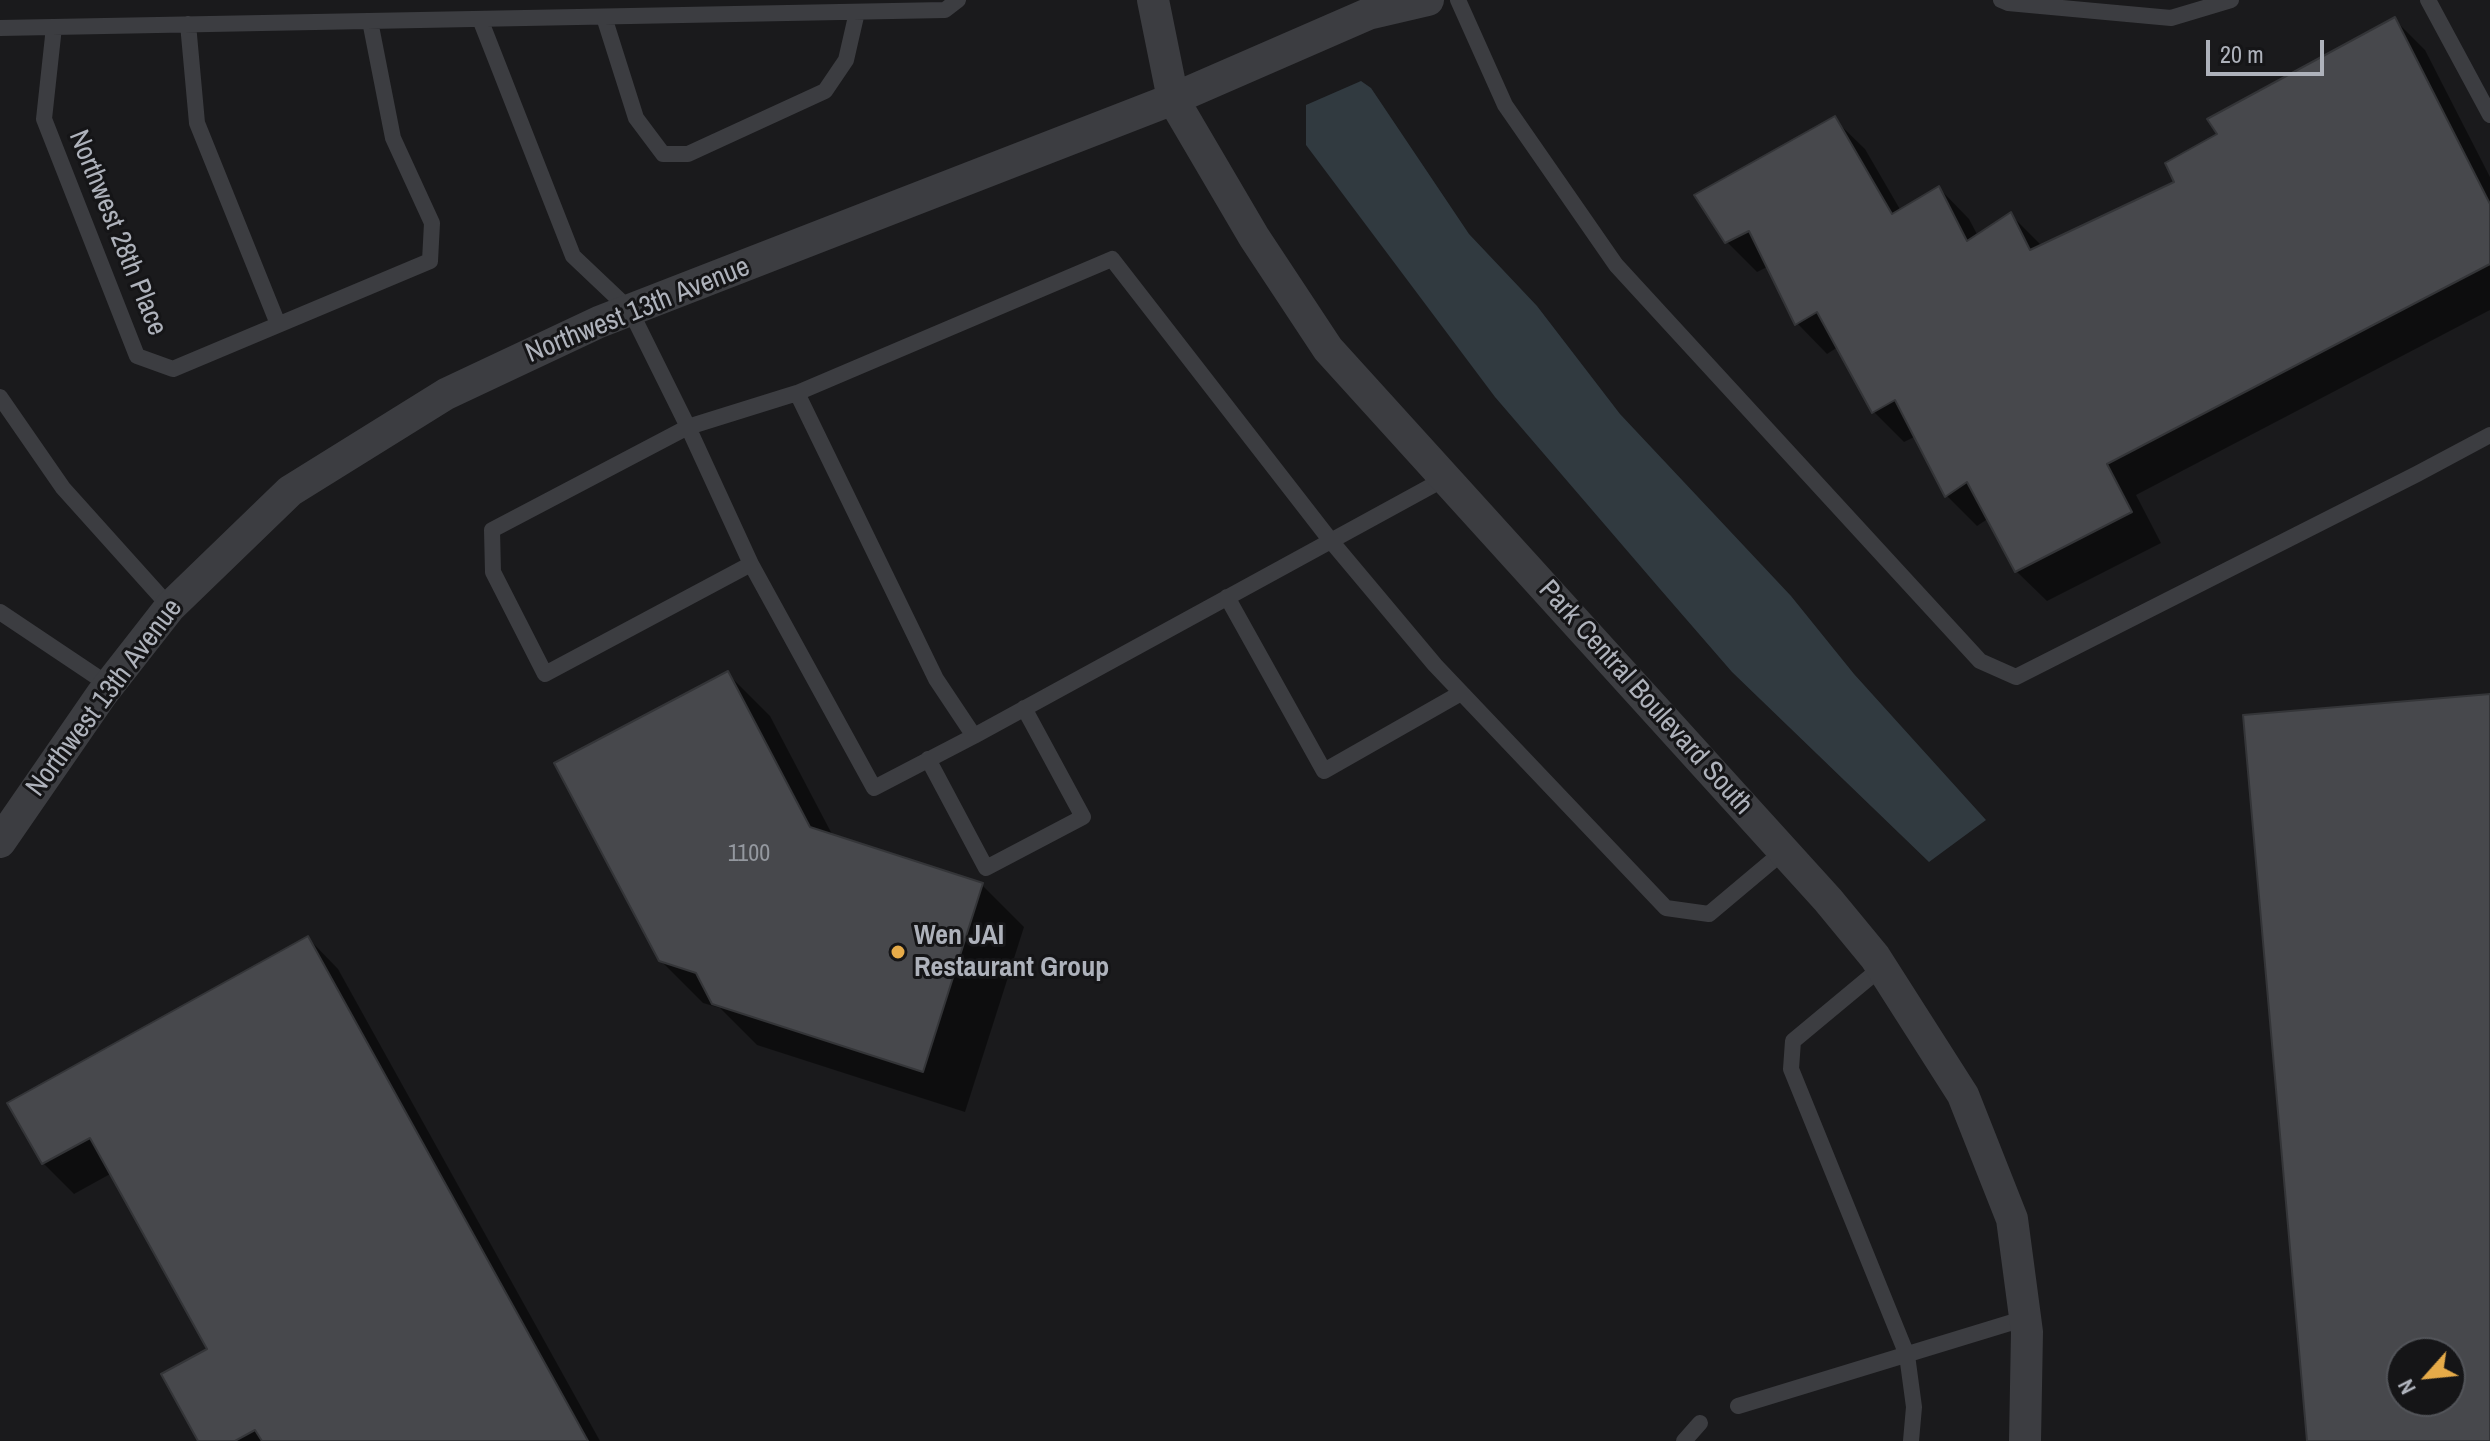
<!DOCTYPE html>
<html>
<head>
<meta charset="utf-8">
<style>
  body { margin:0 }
  #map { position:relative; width:2490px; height:1441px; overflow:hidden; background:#1a1a1c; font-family:"Archivo Narrow",sans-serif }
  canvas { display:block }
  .north { position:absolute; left:2386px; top:1337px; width:80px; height:80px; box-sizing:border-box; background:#151517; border:2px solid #525459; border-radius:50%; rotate:243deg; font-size:22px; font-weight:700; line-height:32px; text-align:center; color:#aeb2bb }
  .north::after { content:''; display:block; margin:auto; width:28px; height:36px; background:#e6ab49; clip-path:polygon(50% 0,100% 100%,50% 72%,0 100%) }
  .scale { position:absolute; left:2206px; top:40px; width:118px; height:36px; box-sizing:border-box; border:4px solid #aeb2bb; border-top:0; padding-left:10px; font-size:24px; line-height:28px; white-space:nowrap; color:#aeb2bb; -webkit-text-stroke:6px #151517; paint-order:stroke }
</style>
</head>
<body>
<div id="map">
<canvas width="2490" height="1441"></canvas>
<div class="north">N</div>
<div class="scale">20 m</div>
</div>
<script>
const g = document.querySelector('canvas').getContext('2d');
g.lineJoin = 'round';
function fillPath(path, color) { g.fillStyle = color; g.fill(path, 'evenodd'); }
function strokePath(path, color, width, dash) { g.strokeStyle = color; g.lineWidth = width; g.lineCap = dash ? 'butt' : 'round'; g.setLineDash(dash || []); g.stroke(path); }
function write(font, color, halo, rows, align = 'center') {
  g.font = font + ' "Archivo Narrow",sans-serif'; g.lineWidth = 6; g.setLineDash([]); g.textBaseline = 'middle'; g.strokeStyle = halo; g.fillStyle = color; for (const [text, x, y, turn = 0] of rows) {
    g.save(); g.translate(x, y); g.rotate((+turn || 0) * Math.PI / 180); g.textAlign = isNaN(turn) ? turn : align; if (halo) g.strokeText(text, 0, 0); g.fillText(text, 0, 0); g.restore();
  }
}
fillPath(new Path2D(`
  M1361 81 1371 88 1469 234 1537 306 1620 414 1791 596 1854 674 1986 820 1929 862 1732 672 1660 589 1495 397 1306 145V105Z`), '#313a40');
fillPath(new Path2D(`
  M2395 20 2425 50 2490 177V310L2136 495 2161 543 2047 601 2016 571 1989 518 1977 526 1947 496 1916 436 1904 442 1874 412 1838 347 1827 354 1797 323 1769 266 1757 272 1727 242 1834 119 1865 149 1901 211 1939 188 1969 219 1978 236 2011 215 2042 246 2177 183 2220 135Z
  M728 674 770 716 833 836 982 885 1024 927 965 1112 757 1045 720 1008 703 1003 660 960Z
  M308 938 338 969 600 1441H200L210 1350 112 1173 74 1194 43 1163Z`), '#0007');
const building = new Path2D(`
  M2395 17 2490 204V264L2107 464 2132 512 2015 572 1967 482 1945 497 1895 400 1872 413 1817 312 1795 325 1749 231 1725 243 1694 195 1835 116 1892 214 1939 186 1967 241 2011 212 2030 250 2174 182 2165 163 2217 134 2207 119Z
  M728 671 810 827 983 883 923 1072 712 1004 696 973 659 961 554 763Z
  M2490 694V1441H2307L2243 715ZM2402 1353H2450V1401H2402Z
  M308 936 588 1441H262L255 1430 235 1441H198L161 1374 207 1349 90 1138 42 1164 7 1103Z`);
fillPath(building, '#47484c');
strokePath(building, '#343538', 2);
strokePath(new Path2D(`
  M1458 0 1505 105 1616 265 1980 661 2016 677 2417 474 2490 435
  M2001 0 2008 3 2171 18 2231 0
  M2428 0 2490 115
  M604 17 636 118 663 154H688L825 91 846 60 857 12
  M480 19 573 256 630 310 688 427 797 393 936 679 974 736 1446 478
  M188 24 197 123 278 324
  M54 27 44 119 137 356 173 369 430 261 432 223 393 138 370 21
  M0 28 945 10 958 0
  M797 393 1112 259 1331 541 1435 665 1666 908 1709 914 1784 851
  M0 397 63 488 170 607
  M688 427 751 564 545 674 493 572 492 530Z
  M751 564 874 788 974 736
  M1227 597 1324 771 1461 693
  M0 612 109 685
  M928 759 986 868 1083 817 1024 708
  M1882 967 1793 1041 1791 1069 1907 1355 1914 1407 1911 1441
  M1738 1406 2026 1318
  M1684 1441 1700 1423`), '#3c3d41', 16);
strokePath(new Path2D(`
  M1153 0 1173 99 1254 237 1328 349 1828 900 1875 957 1963 1095 2012 1219 2027 1332 2025 1441
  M0 842 102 694 170 607 290 491 446 394 599 322 1173 99 1368 14 1428 0`), '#3c3d41', 32);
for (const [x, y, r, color] of [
  [898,952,8,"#e6ab49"]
]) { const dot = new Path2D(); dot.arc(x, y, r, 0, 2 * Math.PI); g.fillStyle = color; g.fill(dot); strokePath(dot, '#151517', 3); }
write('24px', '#94989f', null, [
  ["1100",749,855]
]);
write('28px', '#aeb2bb', '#151517', [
  ["Northwest 28th Place",117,233,68],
  ["Northwest 13th Avenue",638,311,-22],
  ["Northwest 13th Avenue",105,698,-53],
  ["Park Central Boulevard South",1645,698,48]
]);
write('bold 28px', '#aeb2bb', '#151517', [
  ["Wen JAI",914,936],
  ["Restaurant Group",914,968]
], 'left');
</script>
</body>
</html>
